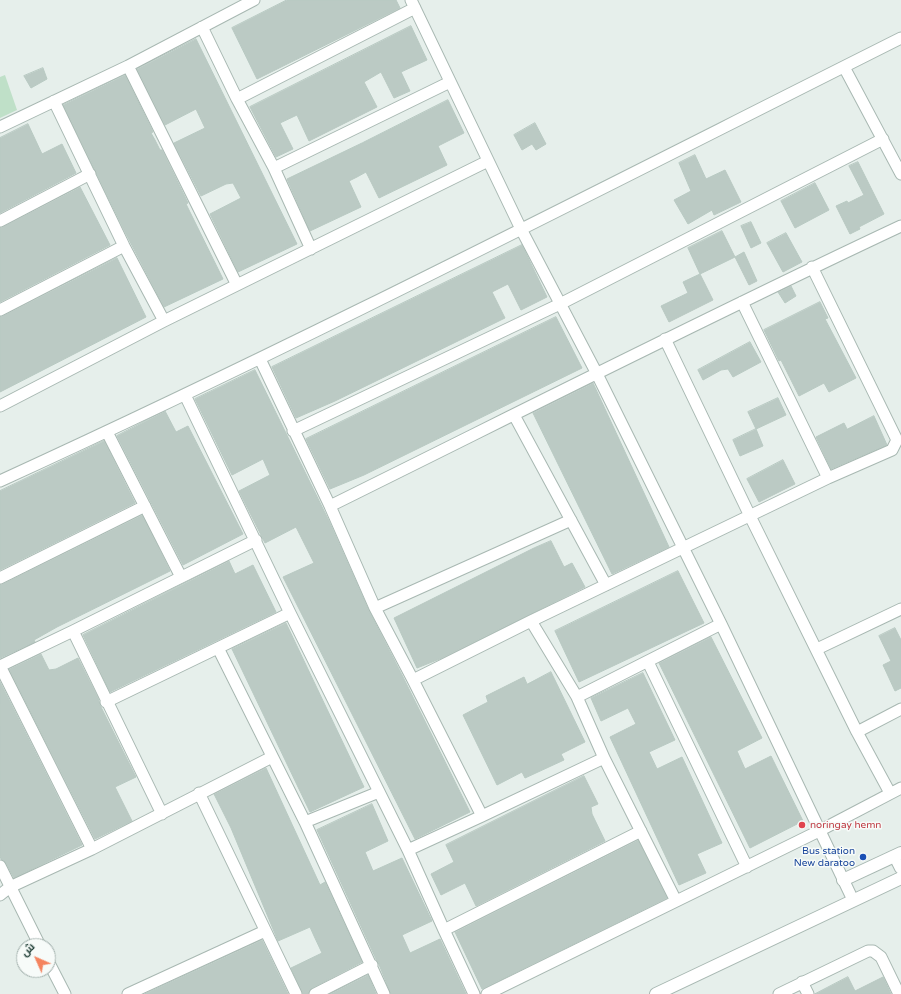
<!DOCTYPE html>
<html>
<head>
<meta charset="utf-8">
<style>
  body { margin:0 }
  #map { position:relative; width:901px; height:994px; overflow:hidden; background:#e6efeb; font-family:"Varela Round",Cairo,sans-serif }
  canvas { display:block }
  .north { position:absolute; left:16px; top:938px; width:40px; height:40px; box-sizing:border-box; background:#f7fbf9; border:1px solid #a3b1ad; border-radius:50%; rotate:315deg; font-size:11px; font-weight:700; line-height:16px; text-align:center; color:#24423a }
  .north::after { content:''; display:block; margin:auto; width:14px; height:18px; background:#f4845f; clip-path:polygon(50% 0,100% 100%,50% 72%,0 100%) }
</style>
</head>
<body>
<div id="map">
<canvas width="901" height="994"></canvas>
<div class="north">ش</div>
</div>
<script>
const g = document.querySelector('canvas').getContext('2d');
g.lineJoin = 'round';
function fillPath(path, color) { g.fillStyle = color; g.fill(path, 'evenodd'); }
function strokePath(path, color, width, dash) { g.strokeStyle = color; g.lineWidth = width; g.lineCap = dash ? 'butt' : 'round'; g.setLineDash(dash || []); g.stroke(path); }
function write(font, color, halo, rows, align = 'center') {
  g.font = font + ' "Varela Round",sans-serif'; g.lineWidth = 3; g.setLineDash([]); g.textBaseline = 'middle'; g.strokeStyle = halo; g.fillStyle = color; for (const [text, x, y, turn = 0] of rows) {
    g.save(); g.translate(x, y); g.rotate((+turn || 0) * Math.PI / 180); g.textAlign = isNaN(turn) ? turn : align; if (halo) g.strokeText(text, 0, 0); g.fillText(text, 0, 0); g.restore();
  }
}
fillPath(new Path2D(`
  M5 75 17 110 0 118V77Z`), '#bfe0c8');
const building = new Path2D(`
  M287 0H396L400 8 257 79 232 28Z
  M411 26 427 60 401 72 410 91 394 98 381 72 364 82 377 107 309 141 297 115 280 123 293 149 276 157 250 107Z
  M196 39 297 244 238 272 210 214 241 198 233 183 226 184 201 196 174 143 205 128 196 109 165 125 137 69Z
  M43 68 47 79 31 88 24 76Z
  M125 75 153 132 151 133 155 140 160 150H162L188 203 186 204 223 279 164 307 125 232 63 105Z
  M448 100 464 133 438 146 447 165 379 198 366 172 357 177 349 181 361 207 310 231 287 179 362 143Z
  M535 123 546 144 536 150 532 144 522 150 514 135Z
  M28 124 42 154 62 144 76 173 0 213V138Z
  M695 155 706 179 725 170 741 202 714 215 712 210 688 224 674 200 691 191 679 163Z
  M858 162 884 214 859 227 860 229 850 234 836 206 847 201 848 203 864 195 849 166Z
  M815 183 829 210 795 228 781 201Z
  M80 187 110 245 0 302V228Z
  M751 222 761 243 751 248 741 226Z
  M722 231 735 257 744 252 757 281 749 285 735 257 700 274 713 300 669 322 661 306 688 293 683 282 700 274 688 248Z
  M786 233 802 262 783 272 767 243Z
  M522 245 547 297 521 310 508 284 492 292 505 318 335 401 296 418 272 367Z
  M117 258 146 317 0 392V317Z
  M791 286 796 296 785 303 778 292Z
  M820 302 828 318 825 319 856 378 829 392 824 383 799 396 781 360 779 361 764 330Z
  M556 317 582 368 364 475 330 489 306 439Z
  M750 342 761 362 733 377 728 369 721 370 703 380 698 370Z
  M255 370 329 521 369 611 402 675 470 812 415 839 283 577 314 563 296 527 265 543 239 491 270 475 263 459 232 475 195 399Z
  M593 383 669 547 612 574 533 413Z
  M778 398 786 415 756 429 748 412Z
  M165 411 176 432 188 426 243 534 183 565 117 436Z
  M874 416 887 445 831 469 816 437 844 423 847 429Z
  M756 429 763 446 740 456 733 440Z
  M104 441 135 503 0 570V491Z
  M783 460 795 484 759 502 747 479Z
  M142 515 170 571 57 627 34 640 35 642 0 658V585Z
  M551 541 564 567 572 563 585 587 442 658 417 668 394 618 534 548Z
  M229 561 235 574 253 565 276 612 110 692 83 635Z
  M678 571 704 623 579 682 555 631Z
  M286 623 364 787 310 812 232 649Z
  M895 628 901 640V688L895 691 883 665 891 661 879 636Z
  M711 637 762 738 737 751 745 769 771 756 803 821 750 848 659 663Z
  M41 654 49 670 56 669 78 658 98 698 100 705 136 777 115 787 132 821 95 839 9 669Z
  M551 672 585 742 561 754 564 760 525 778 522 772 497 785 463 715 488 702 486 696 524 677 527 684Z
  M643 673 675 740 649 752 657 769 682 757 722 843 697 854 706 873 679 885 610 737 636 724 628 708 601 721 591 698Z
  M0 682 82 845 14 878 6 863 1 859 0 856Z
  M266 768 320 885 325 882 362 962 312 988 309 991 308 994H303L291 968 322 953 314 936 310 927 278 941 231 828 214 794Z
  M584 776 598 804 591 807 592 814 605 841 476 906 465 883 441 895 431 874 454 862 446 845Z
  M372 804 388 841 365 852 373 871 402 858 432 921 402 935 410 953 440 939 466 994H391L378 962 376 959 317 830Z
  M638 840 667 898 482 989 455 932Z
  M262 940 288 994H145Z
  M368 975 376 994H330Z
  M848 977 855 991 883 977 891 994H815Z`);
fillPath(building, '#bbcac4');
strokePath(building, '#b8c9c2', 1);
const minor = new Path2D(`
  M411 0 521 229 596 372 721 624 853 900
  M202 27 237 99 274 168 311 249
  M128 66 237 285
  M844 67 901 174
  M237 99 415 8
  M54 101 124 246 164 321
  M0 127 128 66 254 0
  M274 168 450 82
  M0 221 90 174
  M742 302 828 478
  M0 310 124 246
  M665 339 750 516 857 732 890 793
  M260 359 330 506 375 608 413 680 482 816
  M185 395 290 613 408 850 444 930 474 994
  M0 406 164 321 488 161
  M514 415 606 585
  M293 431 560 304 883 139
  M107 432 181 577
  M0 481C304 342 602 188 901 38
  M330 506C520 412 709 316 901 226
  M0 578 145 506
  M375 608 571 520
  M531 621 577 697 604 758 676 901
  M73 631 162 814
  M218 648 305 822 384 994
  M817 649 901 609
  M648 662 747 867
  M0 666 73 631 256 540
  M0 666 92 849
  M413 680 531 621 828 478 892 450 897 440 812 267
  M577 697 721 624
  M106 702 290 613
  M857 732 901 709
  M199 793 296 994
  M305 822 379 792
  M408 850 482 816 604 758
  M0 866 40 946
  M0 895 10 887 92 849 272 757
  M444 930 641 831
  M48 961 65 994
  M802 982 808 994
  M128 994 265 931
  M315 994 372 965
  M487 994 819 831 901 788
  M779 994 868 951H873L881 957 899 994`);
const tertiary = new Path2D(`
  M895 856 901 868
  M843 880 901 853
  M656 994 901 878`);
strokePath(minor, '#a8b8b2', 13);
strokePath(tertiary, '#a8b8b2', 14);
strokePath(minor, '#fff', 11);
strokePath(tertiary, '#fff', 12);
for (const [x, y, r, color] of [
  [802,825,4,"#e0444e"],
  [863,857,4,"#1a4fb4"]
]) { const dot = new Path2D(); dot.arc(x, y, r, 0, 2 * Math.PI); g.fillStyle = color; g.fill(dot); strokePath(dot, '#f7fbf9', 1.5); }
write('10px', '#be3a42', '#f7fbf9', [
  ["noringay hemn",810,825]
], 'left');
write('10px', '#164399', '#f7fbf9', [
  ["Bus station",855,851],
  ["New daratoo",855,863]
], 'right');
</script>
</body>
</html>
